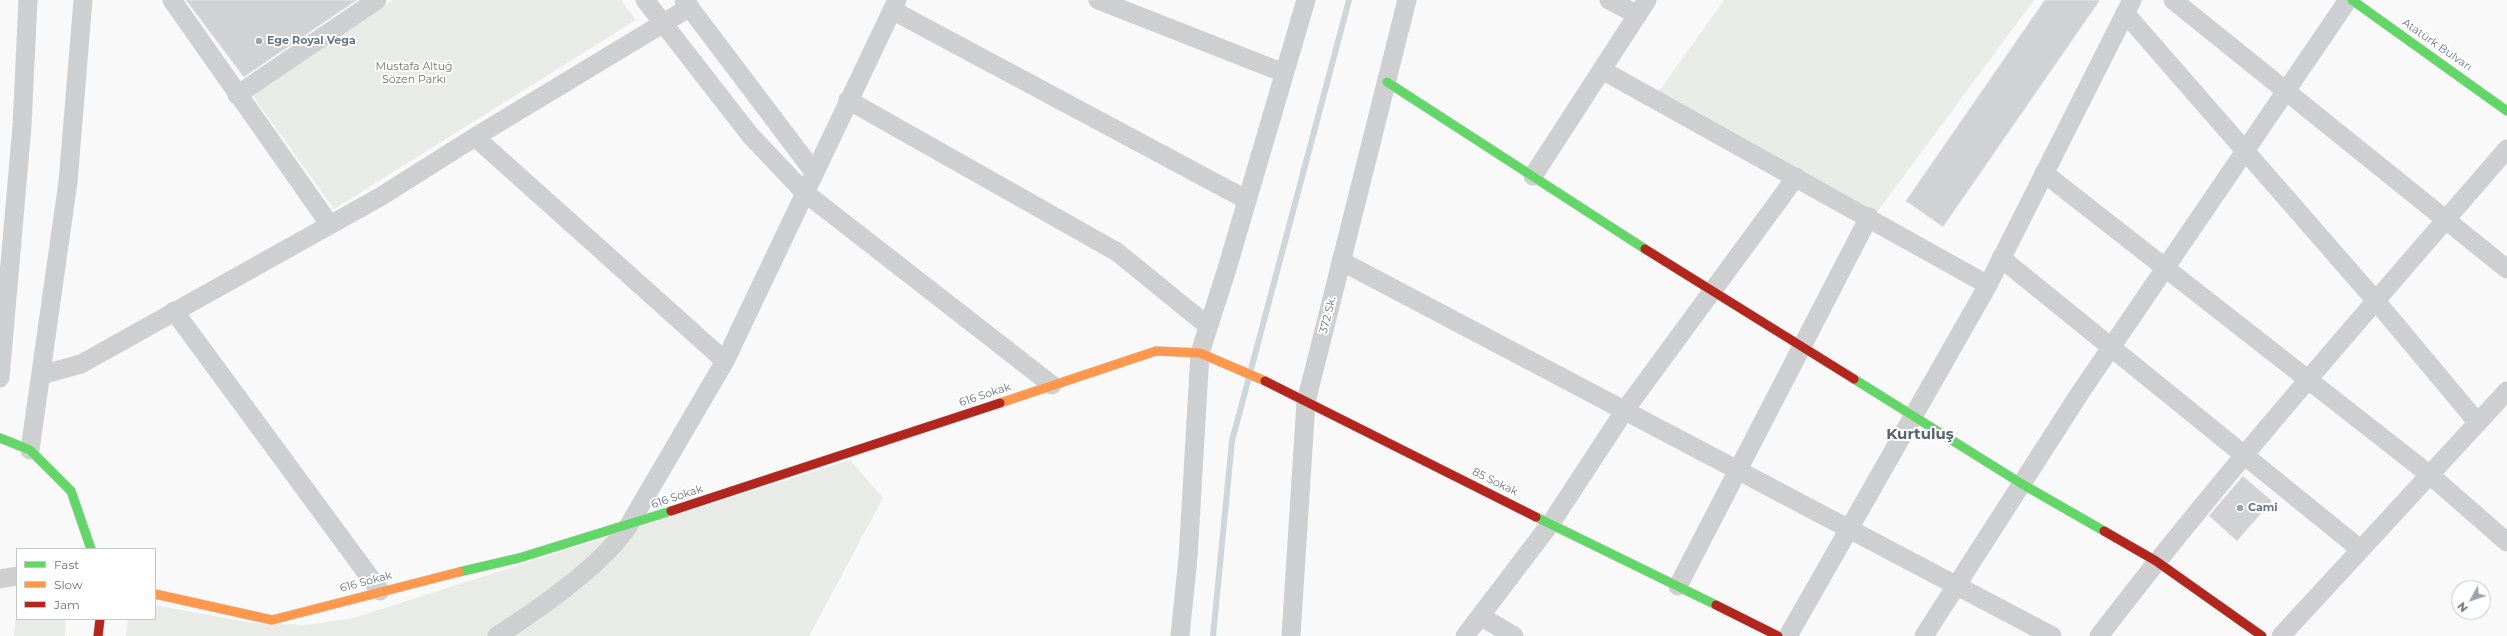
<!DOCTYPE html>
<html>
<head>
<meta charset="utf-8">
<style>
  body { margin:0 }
  #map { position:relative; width:2507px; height:636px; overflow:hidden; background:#f9f9f9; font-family:Montserrat,sans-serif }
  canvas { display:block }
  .legend { position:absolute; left:16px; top:548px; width:140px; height:72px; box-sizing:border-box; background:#fff; border:1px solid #c1c8cd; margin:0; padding:5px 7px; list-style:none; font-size:12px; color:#657683 }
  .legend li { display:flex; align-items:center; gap:8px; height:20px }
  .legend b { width:20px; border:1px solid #c1c8cd }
  .north { position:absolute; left:2451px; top:580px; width:40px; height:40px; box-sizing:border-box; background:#fff; border:1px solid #c1c8cd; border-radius:50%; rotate:230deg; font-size:11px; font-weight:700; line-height:16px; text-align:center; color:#657683 }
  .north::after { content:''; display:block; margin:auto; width:14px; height:18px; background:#99a4ac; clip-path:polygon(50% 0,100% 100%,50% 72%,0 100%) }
</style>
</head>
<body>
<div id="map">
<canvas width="2507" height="636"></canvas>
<ul class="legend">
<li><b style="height:5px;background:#63d668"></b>Fast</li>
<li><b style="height:5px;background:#ff974d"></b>Slow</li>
<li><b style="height:5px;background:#b3261e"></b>Jam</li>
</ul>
<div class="north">N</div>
</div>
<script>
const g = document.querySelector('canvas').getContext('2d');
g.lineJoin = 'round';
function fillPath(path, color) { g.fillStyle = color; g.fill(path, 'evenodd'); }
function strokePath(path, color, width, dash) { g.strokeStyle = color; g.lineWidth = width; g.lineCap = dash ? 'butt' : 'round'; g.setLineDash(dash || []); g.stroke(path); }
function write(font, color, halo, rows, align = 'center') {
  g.font = font + ' Montserrat,sans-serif'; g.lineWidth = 4; g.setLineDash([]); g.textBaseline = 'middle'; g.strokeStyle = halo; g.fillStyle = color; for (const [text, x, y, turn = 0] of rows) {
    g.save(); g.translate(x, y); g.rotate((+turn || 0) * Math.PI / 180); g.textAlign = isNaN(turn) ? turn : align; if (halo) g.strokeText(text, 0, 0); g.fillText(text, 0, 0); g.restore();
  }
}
fillPath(new Path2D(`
  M393 0H621L636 20 334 209 250 92Z
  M1724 0H2034L1877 212 1657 94Z
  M850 460 883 498 809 636H126L128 619H155V605L252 623 306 625 353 618Z
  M17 607V619H66L65 636H14Z`), '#e8ebe6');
strokePath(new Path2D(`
  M1213 636 1232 441 1349 0`), '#ced6d9', 6);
const building = new Path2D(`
  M186 0H357L244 77Z
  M2045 0H2100L1943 227 1906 201Z
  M2243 476 2272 501 2237 541 2209 516Z`);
fillPath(building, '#d0d2d3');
strokePath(building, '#e8e8e8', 1);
const fast = new Path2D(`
  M2352 0 2507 111
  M1387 82 1645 249
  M1854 379 2022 484 2104 531
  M0 438 30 450 71 491 91 549
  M1536 517 1716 605
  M459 572 519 558 671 511`);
const slow = new Path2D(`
  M1000 403 1156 351 1200 353 1265 381
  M155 594 272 620 459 572`);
const jam = new Path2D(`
  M1645 249 1854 379
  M1265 381 1536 517
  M671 511 1000 403
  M2104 531 2156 561 2262 636
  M1716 605 1778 636
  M98 636 100 619`);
strokePath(fast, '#d5d6d7', 10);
strokePath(slow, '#d5d6d7', 10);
strokePath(jam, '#d5d6d7', 10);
strokePath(new Path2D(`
  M172 0 330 225
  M645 0 750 135 804 192 1052 385
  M684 0 814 172
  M1098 0 1284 73
  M1609 0 1638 15
  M2173 0 2507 269
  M892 10 1247 200
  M2125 13 2376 301 2478 423
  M1602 70 1988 285
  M237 95 377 0
  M848 100 1117 252 1208 326
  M475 137 725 361
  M2044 173 2430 475 2507 542
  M1533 176 1647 0
  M2001 258 2360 549
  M1341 261 2052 636
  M174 311 380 591
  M41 375 81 364 380 197 475 137 690 7
  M0 378 22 126 28 0
  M30 450 68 182 83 0
  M0 579 17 576
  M1678 586 1869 217
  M1480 616 1514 636
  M497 636C539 609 602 566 629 525L725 361 897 0
  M1180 636 1188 558 1200 353 1226 272 1306 0
  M1291 636 1306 402 1407 0
  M1465 636 1551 523 1625 410 1796 177
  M1788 636 1988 285 2132 0
  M1924 636 2080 393 2348 0
  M2099 636C2228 468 2369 309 2507 149
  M2281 636 2507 391`), '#cecfd0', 19);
strokePath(fast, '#63d668', 9);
strokePath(slow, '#ff974d', 9);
strokePath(jam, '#b3261e', 9);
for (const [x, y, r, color] of [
  [259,41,4,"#99a4ac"],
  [2240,508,4,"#99a4ac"]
]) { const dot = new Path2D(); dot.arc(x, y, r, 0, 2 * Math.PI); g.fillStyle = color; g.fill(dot); strokePath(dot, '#fff', 1.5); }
write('bold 11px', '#657683', '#fff', [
  ["Ege Royal Vega",267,41],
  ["Cami",2248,508]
], 'left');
write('11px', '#657683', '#fff', [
  ["Atatürk Bulvarı",2437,45,35],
  ["372 Sk.",1328,315,-76],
  ["616 Sokak",985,395,-18],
  ["85 Sokak",1495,482,26],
  ["616 Sokak",677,497,-18],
  ["616 Sokak",366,582,-15]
]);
write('11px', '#687a64', '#fff', [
  ["Mustafa Altuğ",414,67],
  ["Sözen Parkı",414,80]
]);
write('bold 15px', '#57646e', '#fff', [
  ["Kurtuluş",1920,435]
]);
</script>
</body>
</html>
